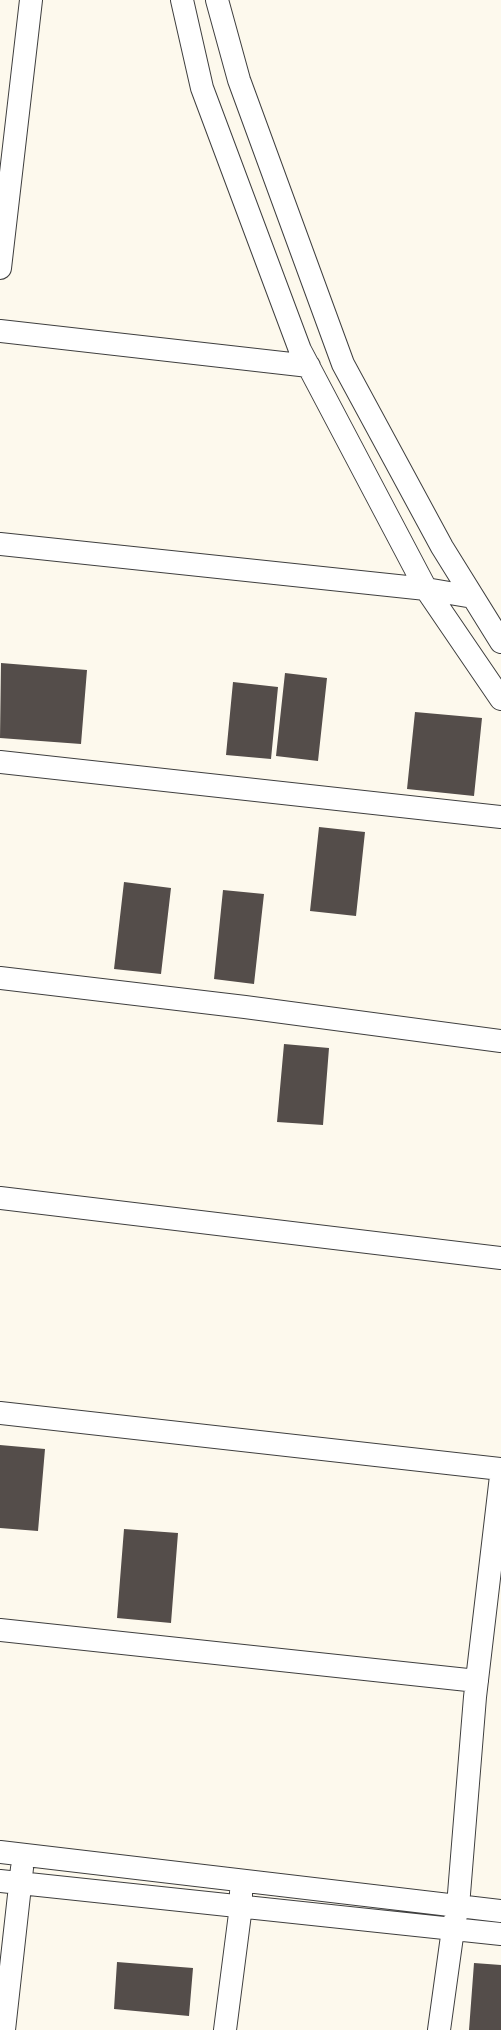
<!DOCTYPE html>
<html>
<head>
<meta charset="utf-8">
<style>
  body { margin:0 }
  canvas { display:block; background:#fdf9ed }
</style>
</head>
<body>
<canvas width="501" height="2030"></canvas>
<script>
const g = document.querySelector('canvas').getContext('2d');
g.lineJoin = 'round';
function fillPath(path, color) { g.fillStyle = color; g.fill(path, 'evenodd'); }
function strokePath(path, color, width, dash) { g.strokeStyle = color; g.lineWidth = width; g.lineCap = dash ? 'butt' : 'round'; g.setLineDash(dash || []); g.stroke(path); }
fillPath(new Path2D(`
  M1 663 87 670 81 744 0 738Z
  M285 673 327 678 318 761 276 756Z
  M233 682 278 687 271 759 226 755Z
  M415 712 482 718 474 796 407 789Z
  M319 827 365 832 356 916 310 911Z
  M124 882 171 888 161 974 114 969Z
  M223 890 264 894 254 984 214 979Z
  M284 1044 329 1048 323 1125 277 1122Z
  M0 1445 45 1449 38 1531 0 1528Z
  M124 1529 178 1533 171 1623 117 1618Z
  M117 1962 193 1968 189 2016 114 2009Z
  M474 1963 501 1965V2030H469Z`), '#544d4a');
const minor = new Path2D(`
  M182 0 202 88 300 350 426 589 501 699
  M217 0 239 80 343 364 442 547 501 642
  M0 268 31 0
  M0 331 309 366
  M0 544 426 589 473 597
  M0 762 501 817
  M0 978 245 1007 501 1041
  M0 1198 501 1258
  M0 1413 501 1469
  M0 1630 477 1681
  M0 1852 501 1911
  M0 1881 501 1934
  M4 2030 22 1868
  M225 2030 241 1906V1892
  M439 2030 453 1929 458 1906 475 1697 501 1476`);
strokePath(minor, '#3f3f3f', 24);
strokePath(minor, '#fff', 22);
</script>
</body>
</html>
